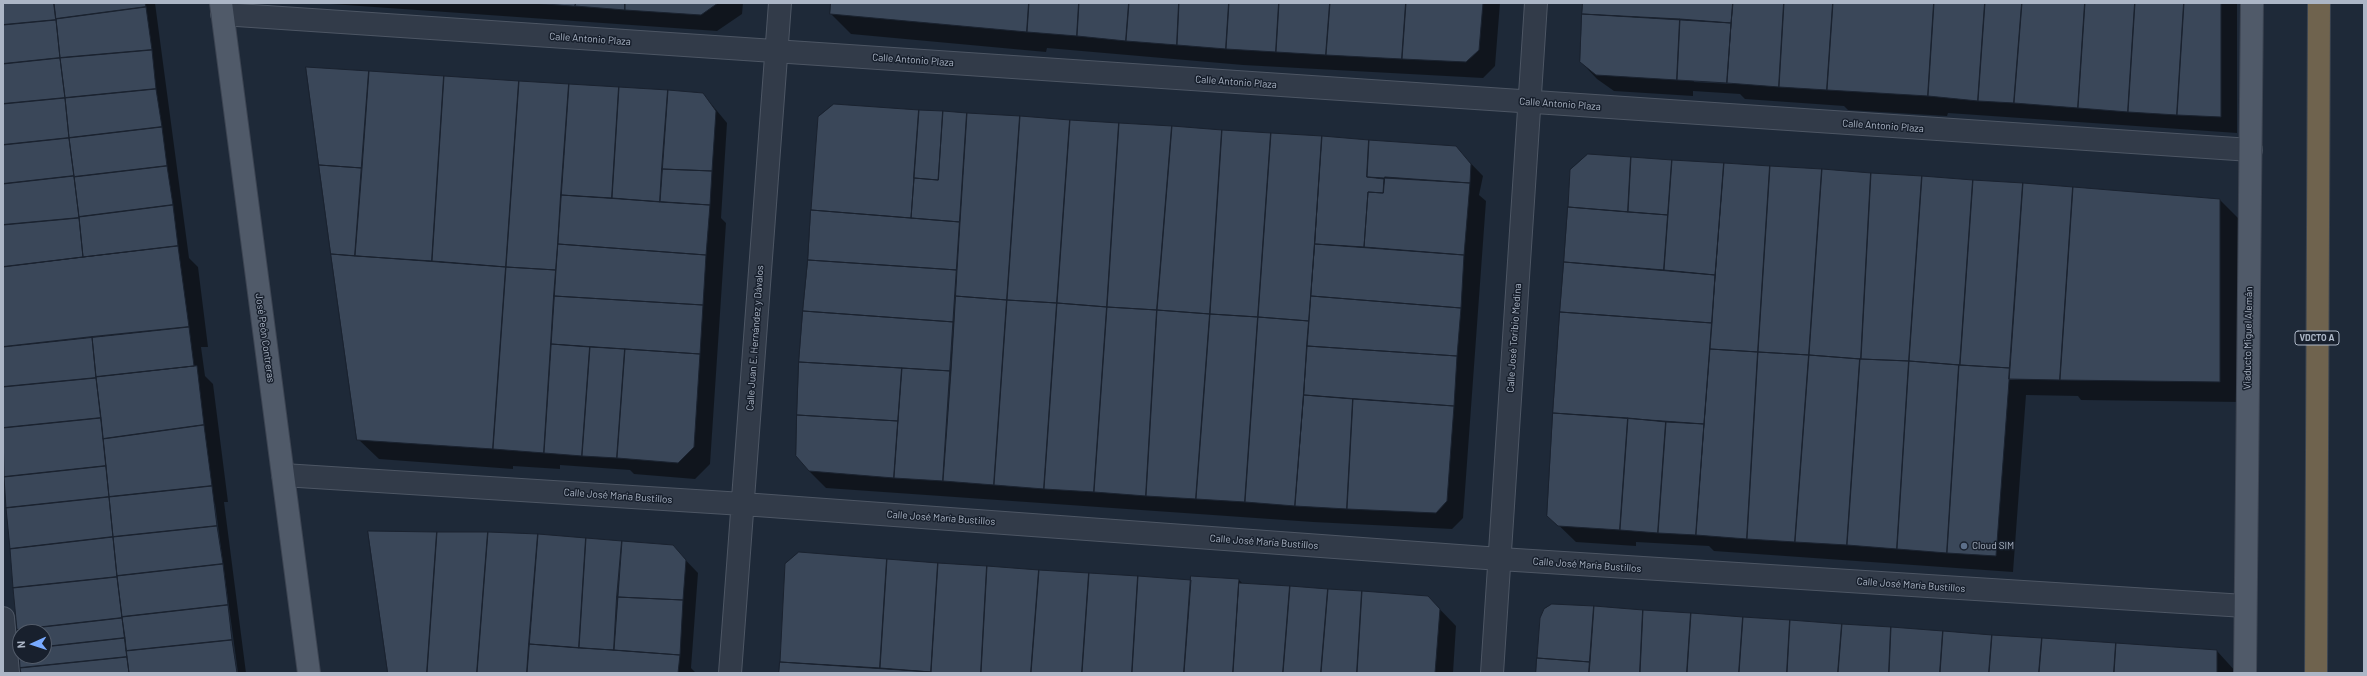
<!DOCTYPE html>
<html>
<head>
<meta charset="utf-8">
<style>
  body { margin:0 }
  #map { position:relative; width:2367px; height:676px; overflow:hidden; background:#1e2938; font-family:Barlow,sans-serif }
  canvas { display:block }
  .frame { position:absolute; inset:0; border:4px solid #acb6c6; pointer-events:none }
  .north { position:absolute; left:12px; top:624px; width:40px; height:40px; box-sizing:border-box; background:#18202d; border:1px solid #535c6a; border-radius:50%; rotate:267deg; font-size:11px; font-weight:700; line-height:16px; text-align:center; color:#acb6c6 }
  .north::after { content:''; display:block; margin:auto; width:14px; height:18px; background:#78aaff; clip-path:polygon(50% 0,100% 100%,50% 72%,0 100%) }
</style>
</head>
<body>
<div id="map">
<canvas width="2367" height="676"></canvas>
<div class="frame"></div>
<div class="north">N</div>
</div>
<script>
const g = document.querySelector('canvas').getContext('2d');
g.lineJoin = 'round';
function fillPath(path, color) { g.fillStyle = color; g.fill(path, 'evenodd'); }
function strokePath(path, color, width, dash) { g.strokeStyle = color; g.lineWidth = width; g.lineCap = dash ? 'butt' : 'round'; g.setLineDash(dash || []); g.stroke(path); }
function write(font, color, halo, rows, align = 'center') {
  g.font = font + ' Barlow,sans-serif'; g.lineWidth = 3; g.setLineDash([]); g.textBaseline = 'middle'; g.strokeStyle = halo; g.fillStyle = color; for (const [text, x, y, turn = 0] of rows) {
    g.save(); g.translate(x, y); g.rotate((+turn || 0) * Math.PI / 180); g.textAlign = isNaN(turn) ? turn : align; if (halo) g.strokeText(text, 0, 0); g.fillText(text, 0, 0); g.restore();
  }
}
fillPath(new Path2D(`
  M3 3H155L189 258 198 267 208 347H201L205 376 213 384 228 502H224L246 673H238L215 504H213L236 673H22L20 656H44V632H20V653L3 454Z
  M317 3H743L742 14 717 31Z
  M832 3H1500L1495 66 1483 78 1243 65 1047 48 1046 52 851 34 831 14Z
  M1583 3H2237V133L1948 113 1947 116 1848 110 1844 106 1745 99 1740 94 1693 91V96L1614 91 1597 79 1581 62ZM1694 80 1732 82V84L1694 82Z
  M703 94 727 123 721 218 726 223 710 464 695 479 634 474 630 470 560 465V469L513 466V469L379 459 358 439 332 254Z
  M835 105 1455 147 1483 176 1479 195 1486 201 1463 518 1452 529 1313 522 826 488 809 471 800 361 819 117Z
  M1588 155 2220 200 2240 220V402L2081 400 2078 396 2026 395 2013 572 1714 551 1709 546 1636 542V546L1576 542 1548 515 1571 170Z
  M672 546 698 573 691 668 696 673H389Z
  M800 553 1192 581 1239 580 1243 584 1428 597 1456 626 1453 673H780L786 565Z
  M1595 607 2217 651 2237 673H1538Z`), '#0007');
const building = new Path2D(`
  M18 3H54L56 20 3 25V4Z
  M54 3H145L146 7 56 19Z
  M533 3H576L575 6Z
  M576 3H625V10L575 6Z
  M625 3H718L701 15 625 10Z
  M831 3H1029L1027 32 830 14Z
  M1029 3H1079L1077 36 1027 32Z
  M1079 3H1129L1126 41 1077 36Z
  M1129 3H1179L1177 45 1126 41Z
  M1179 3H1229L1226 49 1177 45Z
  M1229 3H1279L1276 52 1226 49Z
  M1279 3H1330L1326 55 1276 52Z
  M1330 3H1406L1402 59 1326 55Z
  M1406 3H1483L1479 50 1466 62 1402 59Z
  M1583 3H1733L1731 23 1582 14Z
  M1733 3H1784L1779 87 1727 83Z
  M1784 3H1833L1827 90 1779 87Z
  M1833 3H1934L1928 96 1827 90Z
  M1934 3H1985L1978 101 1928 96Z
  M1985 3H2022L2014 103 1978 101Z
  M2022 3H2085L2078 108 2014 103Z
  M2085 3H2135L2128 112 2078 108Z
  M2135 3H2184L2177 115 2128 112Z
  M2184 3H2221V117L2177 115Z
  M146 7 152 50 60 58 56 19Z
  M1582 14 1680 19 1677 80 1596 75 1580 62Z
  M1680 19 1731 23 1727 83 1677 80Z
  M56 20 60 58 3 64V25Z
  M152 50 156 89 65 98 60 58Z
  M60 58 65 98 3 104V64Z
  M306 67 369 71 362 168 319 165Z
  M369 71 444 76 432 261 355 256Z
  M444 76 519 81 506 267 432 261Z
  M519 81 569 84 556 270 506 267Z
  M569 84 619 87 612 198 561 195Z
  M619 87 668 90 660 202 612 198Z
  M156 89 162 127 69 138 65 98Z
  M668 90 703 93 716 111 712 171 662 169Z
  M65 98 69 138 3 145V104Z
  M834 104 919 110 911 218 811 210 818 117Z
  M919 110 943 111 938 180 914 178Z
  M943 111 967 113 960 222 911 218 914 178 938 180Z
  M967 113 1020 116 1007 300 955 296Z
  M1020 116 1070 120 1057 303 1007 300Z
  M1070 120 1119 123 1107 307 1057 303Z
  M1119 123 1172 126 1157 310 1107 307Z
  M1172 126 1222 130 1210 314 1157 310Z
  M162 127 167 166 74 177 69 138Z
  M1222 130 1271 133 1258 317 1210 314Z
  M1271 133 1322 136 1309 321 1258 317Z
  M1322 136 1369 140 1367 177 1384 179 1383 193 1368 192 1364 247 1315 244Z
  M69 138 74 176 3 184V145Z
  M1369 140 1456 146 1471 164 1470 183 1367 177Z
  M1588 154 1631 157 1628 212 1568 207 1570 170Z
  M1631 157 1672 160 1668 215 1628 212Z
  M1672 160 1724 163 1715 275 1664 270Z
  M1724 163 1770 166 1758 352 1710 349Z
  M319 165 362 168 355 256 331 254Z
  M167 166 173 205 79 217 74 177Z
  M1770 166 1822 169 1809 355 1758 352Z
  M662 169 712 171 710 205 660 202Z
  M1822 169 1871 173 1861 359 1809 355Z
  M1871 173 1922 176 1909 361 1861 359Z
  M74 176 79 218 3 225V184Z
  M1922 176 1973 180 1960 365 1909 361Z
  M1385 177 1470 183 1464 255 1364 247 1368 192 1383 193Z
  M1973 180 2023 183 2010 368 1960 365Z
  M2023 183 2073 187 2060 380 2009 379Z
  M2073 187 2220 199V382L2060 380Z
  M561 195 710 205 706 255 558 244Z
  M173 205 178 246 83 257 79 217Z
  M1568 207 1668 215 1664 270 1564 262Z
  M811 210 960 222 957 270 808 260Z
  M79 218 83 257 3 267V225Z
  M558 244 706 255 703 305 554 296Z
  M1315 244 1464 255 1461 308 1311 296Z
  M178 246 189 327 3 347V267Z
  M331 254 506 267 493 449 357 440Z
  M808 260 957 270 954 322 803 311Z
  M1564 262 1715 275 1712 323 1560 312Z
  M506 267 556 270 544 453 493 449Z
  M554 296 703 305 700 354 551 344Z
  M955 296 1007 300 994 485 943 481Z
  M1311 296 1461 308 1457 356 1307 346Z
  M1007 300 1057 303 1044 489 994 485Z
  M1057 303 1107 307 1094 492 1044 489Z
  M1107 307 1157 310 1146 496 1094 492Z
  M1157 310 1210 314 1196 499 1146 496Z
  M803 311 954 322 951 371 799 362Z
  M1560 312 1712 323 1704 424 1553 413Z
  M1210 314 1258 317 1245 502 1196 499Z
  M1258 317 1309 321 1295 506 1245 502Z
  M189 327 194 366 96 377 92 337Z
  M92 337 96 378 3 387V347Z
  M551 344 590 347 582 456 544 453Z
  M1307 346 1457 356 1454 406 1304 395Z
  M590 347 625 349 617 458 582 456Z
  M625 349 700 354 694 447 678 463 617 458Z
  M1710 349 1758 352 1747 539 1696 535Z
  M1758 352 1809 355 1795 542 1747 539Z
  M1809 355 1860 359 1847 545 1795 542Z
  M1860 359 1909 361 1897 549 1847 545Z
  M1909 361 1959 365 1947 553 1897 549Z
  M799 362 902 368 898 421 797 415Z
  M1959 365 2010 368 1996 556 1947 553Z
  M197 366 204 425 103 439 96 377Z
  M902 368 951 371 943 481 894 478Z
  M96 378 101 418 3 428V387Z
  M1304 395 1353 399 1347 509 1295 506Z
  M1353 399 1454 406 1447 501 1436 513 1347 509Z
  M1553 413 1628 418 1620 530 1558 526 1547 516Z
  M797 415 898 421 894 478 809 471 796 456Z
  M101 418 106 466 4 477 3 428Z
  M1628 418 1666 422 1658 533 1620 530Z
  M1666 422 1704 424 1696 535 1658 533Z
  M204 425 212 486 109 497 103 439Z
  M106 466 109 497 6 508 4 477Z
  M212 486 217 526 113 537 109 497Z
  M109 497 113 537 10 549 6 508Z
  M217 526 223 564 117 576 113 537Z
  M368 531 437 532 427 673H388Z
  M437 532H488L477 673H427Z
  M488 532 538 534 527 673H477Z
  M538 534 586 538 579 648 529 644Z
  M113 537 117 577 13 588 10 549Z
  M586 538 622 541 614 650 579 648Z
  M622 541 673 545 686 560 683 600 617 597Z
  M799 552 887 559 880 668 780 662 785 564Z
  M887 559 938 563 931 672 880 668Z
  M938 563 987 566 981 673H931Z
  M223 564 228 605 122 617 117 576Z
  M987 566 1039 570 1031 673H981Z
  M1039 570 1089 573 1082 673H1031Z
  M1089 573 1138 576 1132 673H1082Z
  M1138 576 1191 580 1184 673H1132Z
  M1191 576 1239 579 1233 673H1184Z
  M117 577 122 618 17 630 13 588Z
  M1239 583 1290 586 1283 673H1233Z
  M1290 586 1328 589 1321 673H1283Z
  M1328 589 1362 591 1357 673H1321Z
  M1362 591 1428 596 1440 609 1435 673H1357Z
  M617 597 683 600 680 655 614 650Z
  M1552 604 1594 606 1590 662 1537 658 1540 618 1544 609Z
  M228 605 232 640 126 651 122 617Z
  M1594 606 1643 610 1640 673H1589Z
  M1643 610 1691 613 1687 673H1640Z
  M1691 613 1743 617 1739 673H1687Z
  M1743 617 1790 620 1787 673H1739Z
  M122 618 125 638 44 647V632H20L19 650 17 630Z
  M1790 620 1842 624 1838 673H1787Z
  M1842 624 1891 627 1889 673H1838Z
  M1891 627 1943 631 1940 673H1889Z
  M1943 631 1992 635 1989 673H1940Z
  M1992 635 2042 638 2039 673H1989Z
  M125 638 127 657 20 668 19 650 20 656H44V647Z
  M2042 638 2116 643 2114 673H2039Z
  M232 640 237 673H129L126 651Z
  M2116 643 2217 650V673H2114Z
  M529 644 680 655 678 673H527Z
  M127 657 129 673H21L20 668Z
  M1537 658 1590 662 1589 673H1536Z
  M780 662 931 672V673H779Z`);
fillPath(building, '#3a4759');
strokePath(building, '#1a222f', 1);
const minor = new Path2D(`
  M222 14 2251 150
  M283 475 743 504 1500 559 2245 606
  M3 618 8 673
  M730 673 780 3
  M1492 673 1536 3`);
const major = new Path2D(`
  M221 3 309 673
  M2245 673 2252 3`);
const highway = new Path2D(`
  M2316 673 2319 3`);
strokePath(minor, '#4d5664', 24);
strokePath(major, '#3c4452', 24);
strokePath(highway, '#3a4350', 24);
strokePath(minor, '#323b49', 22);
strokePath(major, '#505a69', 22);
strokePath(highway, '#6f634e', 22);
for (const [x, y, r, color] of [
  [1964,546,4,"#5c6f8a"]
]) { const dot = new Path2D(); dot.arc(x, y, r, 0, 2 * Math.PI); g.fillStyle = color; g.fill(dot); strokePath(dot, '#18202d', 1.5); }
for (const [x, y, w] of [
  [2317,338,44]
]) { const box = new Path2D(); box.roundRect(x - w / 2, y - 7, w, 14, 3); g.fillStyle = '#18202d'; g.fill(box); strokePath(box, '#acb6c6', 1); }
write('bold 9px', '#acb6c6', null, [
  ["VDCTO A",2317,338]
]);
write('10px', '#acb6c6', '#18202d', [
  ["Calle Antonio Plaza",590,39,4],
  ["Calle Antonio Plaza",913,60,4],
  ["Calle Antonio Plaza",1236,82,4],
  ["Calle Antonio Plaza",1560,104,4],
  ["Calle Antonio Plaza",1883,126,4],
  ["José Peón Contreras",265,338,82],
  ["Calle Juan E. Hernández y Dávalos",755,338,-86],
  ["Calle José Toribio Medina",1514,338,-86],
  ["Viaducto Miguel Alemán",2248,338,-89],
  ["Calle José María Bustillos",618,496,4],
  ["Calle José María Bustillos",941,518,4],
  ["Calle José María Bustillos",1264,542,4],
  ["Calle José María Bustillos",1587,565,4],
  ["Calle José María Bustillos",1911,585,4]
]);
write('10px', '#acb6c6', '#18202d', [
  ["Cloud SIM",1972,546]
], 'left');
</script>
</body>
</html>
